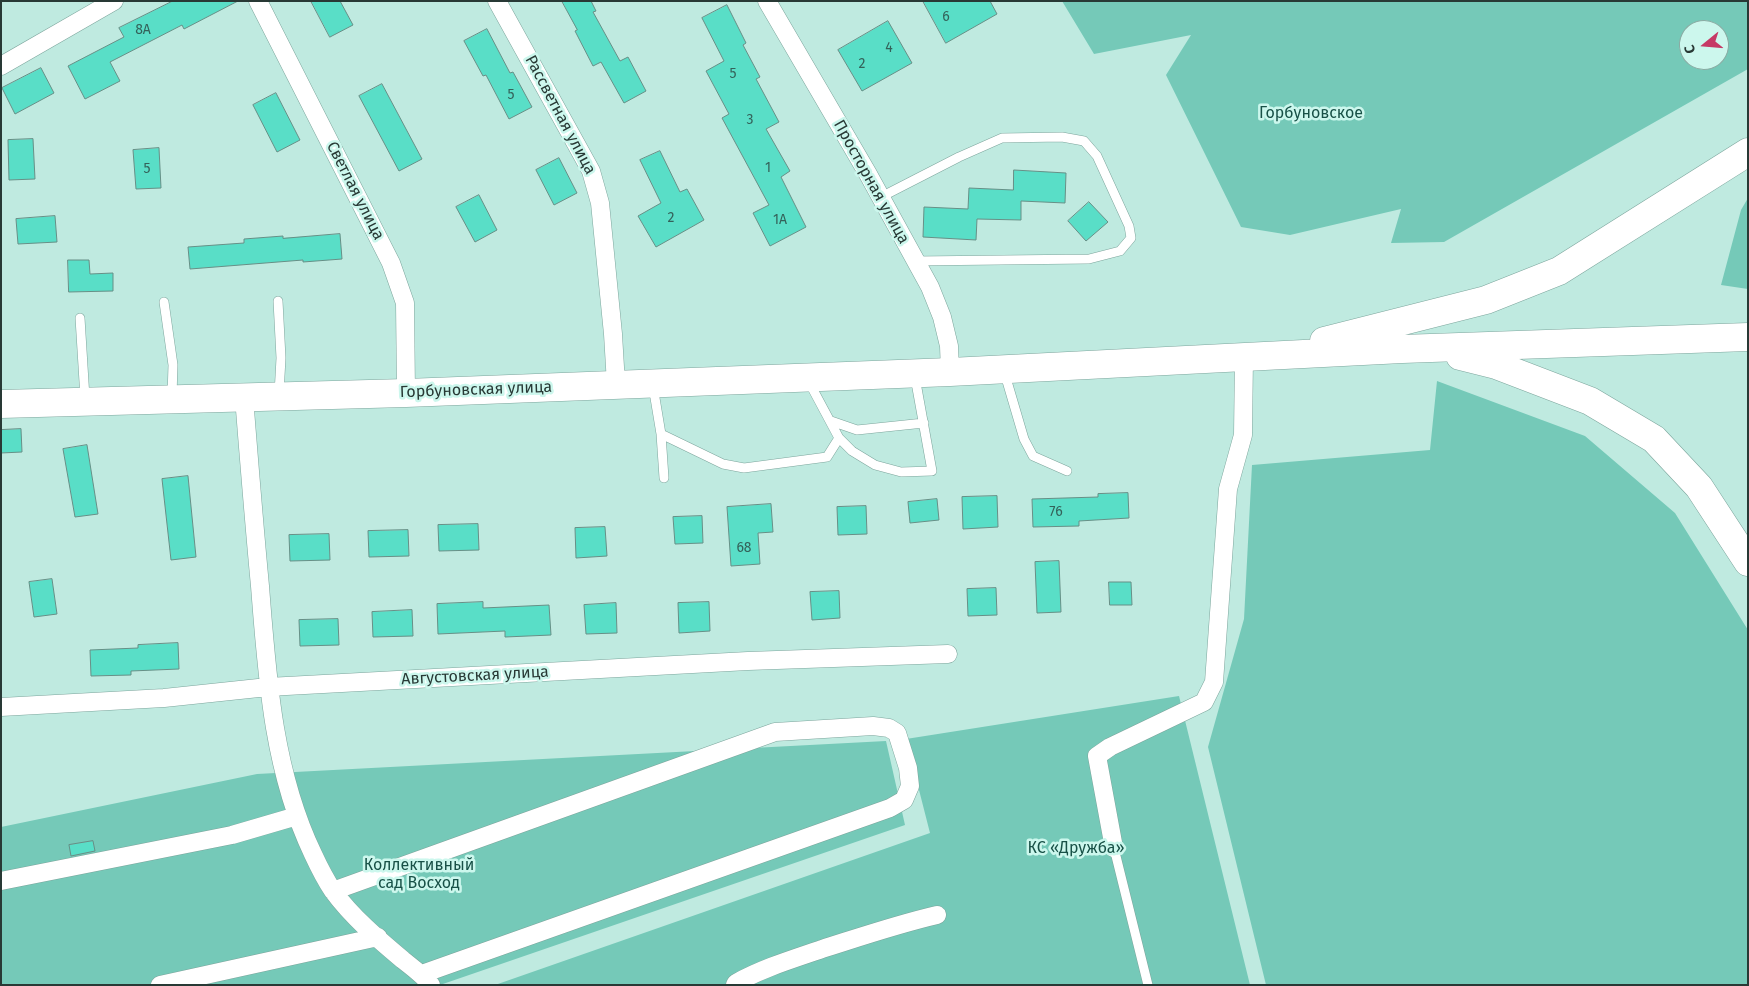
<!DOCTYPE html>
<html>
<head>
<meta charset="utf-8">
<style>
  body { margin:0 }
  #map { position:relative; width:1749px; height:986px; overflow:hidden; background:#bfeae0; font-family:"Fira Sans",sans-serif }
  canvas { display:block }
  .frame { position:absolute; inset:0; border:2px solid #283935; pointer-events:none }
  .north { position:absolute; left:1679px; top:20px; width:50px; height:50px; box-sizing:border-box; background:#ccf7ed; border:1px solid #8aaba3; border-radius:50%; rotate:253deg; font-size:14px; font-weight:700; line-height:20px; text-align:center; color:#283935 }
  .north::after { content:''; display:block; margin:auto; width:18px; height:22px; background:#c63966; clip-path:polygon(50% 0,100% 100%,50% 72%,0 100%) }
</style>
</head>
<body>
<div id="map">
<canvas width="1749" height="986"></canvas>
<div class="frame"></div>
<div class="north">С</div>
</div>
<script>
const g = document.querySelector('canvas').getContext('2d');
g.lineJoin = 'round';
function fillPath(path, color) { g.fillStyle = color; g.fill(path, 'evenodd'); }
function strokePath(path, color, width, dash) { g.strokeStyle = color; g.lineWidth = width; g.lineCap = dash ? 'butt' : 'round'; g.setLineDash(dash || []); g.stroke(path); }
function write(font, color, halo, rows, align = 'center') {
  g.font = font + ' "Fira Sans",sans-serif'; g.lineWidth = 5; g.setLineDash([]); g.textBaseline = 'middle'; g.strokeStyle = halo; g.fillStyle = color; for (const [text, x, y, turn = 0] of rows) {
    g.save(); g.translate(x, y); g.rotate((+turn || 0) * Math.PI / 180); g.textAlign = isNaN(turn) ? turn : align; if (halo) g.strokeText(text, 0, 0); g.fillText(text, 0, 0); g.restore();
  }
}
fillPath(new Path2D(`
  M1062 1H1748V69L1444 242 1391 243 1401 209 1290 235 1241 227 1166 75 1191 35 1094 54ZM1689 30H1719V60H1689Z
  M1748 198V289L1721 285 1741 210Z
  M1437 381 1585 436 1675 513 1748 630V985H1266L1208 747 1244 619 1252 465 1430 450Z
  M1179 696 1250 985H495L930 833 906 739Z
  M886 741 905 825 440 985H1V827L257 774Z`), '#75c9b8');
const building = new Path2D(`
  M173 1H238L184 29 182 25 110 62 120 81 85 99 68 66 124 37 119 28Z
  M311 1H340L353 25 330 37Z
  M562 1H591L596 11 593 12 620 61 628 57 646 91 624 103 601 62 593 66 575 31 577 30Z
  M923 1H990L997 14 946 43Z
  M727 5 746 43 743 45 760 77 756 79 779 122 766 129 790 171 781 177 806 227 770 246 753 213 769 205 722 118 729 114 706 71 724 61 702 18Z
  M888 21 912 63 862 91 838 50Z
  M487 29 510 73 513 72 532 107 509 119 486 75 483 76 464 41Z
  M41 68 54 93 15 114 2 88Z
  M382 84 422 159 399 171 359 96Z
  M276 93 300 140 277 152 253 105Z
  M33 139 35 179 9 180 8 140Z
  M159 148 161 188 136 189 133 150Z
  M660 151 680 192 687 189 704 220 656 247 638 216 661 203 640 160Z
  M559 158 577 193 554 205 536 170Z
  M1014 170 1066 173 1065 203 1021 201V220L977 219 976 240 923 237 924 207 968 209 969 188 1013 190Z
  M479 195 497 230 475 242 456 207Z
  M1089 202 1108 222 1086 241 1068 221Z
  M55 216 57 242 18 244 16 219Z
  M340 234 342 259 303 262V260L190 269 188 247 244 243V239L283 236V238Z
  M68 260H89L90 274 113 273V291L69 292Z
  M21 429 22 452 1 453V430Z
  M87 445 98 514 75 517 63 449Z
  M188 476 196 557 171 560 162 479Z
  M1128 493 1129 518 1079 521V526L1033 527 1032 499 1098 497V494Z
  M997 496 998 527 963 529 962 497Z
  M937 499 939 520 910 523 908 502Z
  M771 504 773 532 758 533 760 564 731 566 727 507Z
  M866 506 867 534 838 535 837 507Z
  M702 516 703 543 675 544 673 517Z
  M478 524 479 550 439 551 438 525Z
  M605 527 607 556 576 558 575 528Z
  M408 530 409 556 369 557 368 531Z
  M329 534 330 560 290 561 289 535Z
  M1059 561 1061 612 1037 613 1035 562Z
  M52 579 57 614 34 617 29 582Z
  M1109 582H1131L1132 605H1110Z
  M996 588 997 615 968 616 967 589Z
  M839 591 840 618 812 620 810 592Z
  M483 602V608L549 605 551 635 505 637V631L438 634 437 604Z
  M709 602 710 631 679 633 678 603Z
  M616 603 617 633 586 634 584 605Z
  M412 610 413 636 373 637 372 612Z
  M338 619 339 645 300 646 299 620Z
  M178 643 179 669 131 671V675L91 676 90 650 138 648V645Z
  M93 841 95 851 71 856 69 845Z`);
fillPath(building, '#59dec7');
strokePath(building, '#678f86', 1);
const service = new Path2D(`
  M881 197 959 157 1002 138 1062 137 1084 141 1097 156 1129 226 1131 238 1120 251 1089 259 916 261
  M278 301 281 358 279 394
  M164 302 173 365 172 396
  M80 318 85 398
  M1004 371 1024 439 1033 456 1067 471
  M809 382 839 438 852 451 875 465 901 472 932 471 915 377
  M653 386 661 434 664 478
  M831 421 857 430 924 423
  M661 434 723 464 744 468 827 457 839 438
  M1114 848 1148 985`);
const minor = new Path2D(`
  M258 1 391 263 405 303 406 393
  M497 1 591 171 600 203 613 334 616 384
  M767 1 868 174 930 287 942 317 949 346 950 372
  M1 66 114 1
  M244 397C249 460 254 523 260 586 267 676 273 771 313 854 319 867 325 879 333 891 352 917 378 939 403 960 413 968 423 975 431 985
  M1 707 164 698 268 687 748 661 948 654
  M1114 848 1097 756 1110 747 1204 702 1214 682 1228 489 1243 435 1244 357
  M1 881 232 835 297 816
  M333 891 775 732 873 726 889 728 897 733 908 768 910 786 904 800 890 808 422 974
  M160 985 378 937
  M735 985 736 983C763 968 793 959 822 949 860 937 898 924 937 915`);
const primary = new Path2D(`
  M1324 341 1486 300 1559 271 1748 152
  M1460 356 1496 365 1590 401 1654 439 1699 487 1748 562
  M1 404 406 393 950 372 1402 349 1748 337`);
strokePath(service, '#7ca59c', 10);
strokePath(minor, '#7ca59c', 19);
strokePath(primary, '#7ca59c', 29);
strokePath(service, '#fff', 9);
strokePath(minor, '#fff', 18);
strokePath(primary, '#fff', 28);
write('14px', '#34625a', null, [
  ["6",946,17],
  ["8А",143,30],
  ["4",889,48],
  ["2",862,64],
  ["5",733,74],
  ["5",511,95],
  ["3",750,120],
  ["1",768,168],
  ["5",147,169],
  ["2",671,218],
  ["1А",780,220],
  ["76",1056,512],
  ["68",744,548]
]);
write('16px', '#185147', '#ccf7ed', [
  ["Горбуновское",1311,114],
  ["КС «Дружба»",1076,849],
  ["Коллективный",419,866],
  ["сад Восход",419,884]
]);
write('16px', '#283935', '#ccf7ed', [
  ["Рассветная улица",560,115,62],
  ["Просторная улица",871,182,61],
  ["Светлая улица",355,191,63],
  ["Горбуновская улица",476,390,-2],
  ["Августовская улица",475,676,-3]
]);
</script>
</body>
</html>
